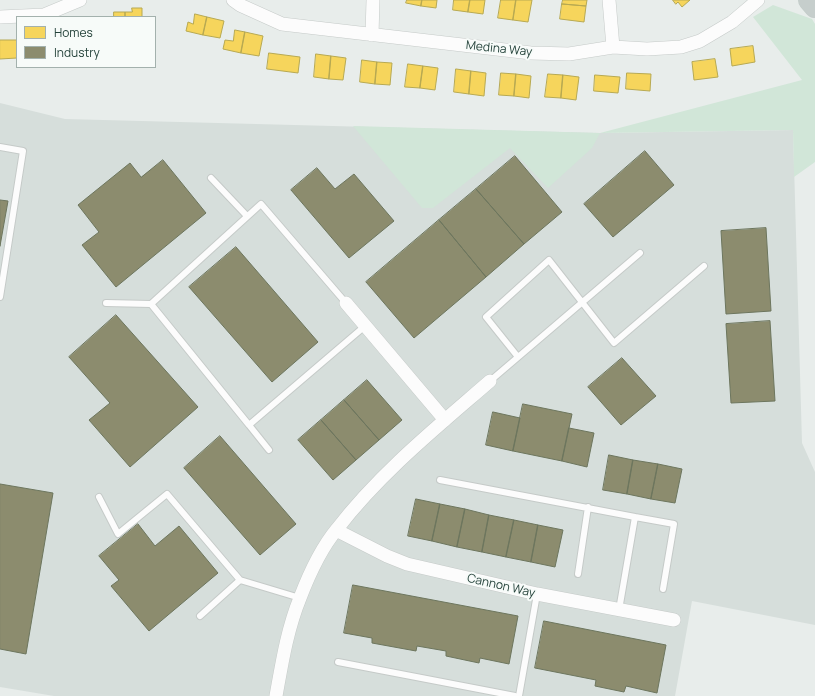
<!DOCTYPE html>
<html>
<head>
<meta charset="utf-8">
<style>
  body { margin:0 }
  #map { position:relative; width:815px; height:696px; overflow:hidden; background:#e8edeb; font-family:Manrope,sans-serif }
  canvas { display:block }
  .legend { position:absolute; left:16px; top:16px; width:140px; height:52px; box-sizing:border-box; background:#f7fbf9; border:1px solid #a3b1ad; margin:0; padding:5px 7px; list-style:none; font-size:12px; color:#24423a }
  .legend li { display:flex; align-items:center; gap:8px; height:20px }
  .legend b { width:20px; border:1px solid #a3b1ad }
</style>
</head>
<body>
<div id="map">
<canvas width="815" height="696"></canvas>
<ul class="legend">
<li><b style="height:11px;background:#f6d55c"></b>Homes</li>
<li><b style="height:11px;background:#8c8c6e"></b>Industry</li>
</ul>
</div>
<script>
const g = document.querySelector('canvas').getContext('2d');
g.lineJoin = 'round';
function fillPath(path, color) { g.fillStyle = color; g.fill(path, 'evenodd'); }
function strokePath(path, color, width, dash) { g.strokeStyle = color; g.lineWidth = width; g.lineCap = dash ? 'butt' : 'round'; g.setLineDash(dash || []); g.stroke(path); }
function write(font, color, halo, rows, align = 'center') {
  g.font = font + ' Manrope,sans-serif'; g.lineWidth = 4; g.setLineDash([]); g.textBaseline = 'middle'; g.strokeStyle = halo; g.fillStyle = color; for (const [text, x, y, turn = 0] of rows) {
    g.save(); g.translate(x, y); g.rotate((+turn || 0) * Math.PI / 180); g.textAlign = isNaN(turn) ? turn : align; if (halo) g.strokeText(text, 0, 0); g.fillText(text, 0, 0); g.restore();
  }
}
fillPath(new Path2D(`
  M0 103 65 119 600 133 793 130 802 443 815 472V625L692 601 675 696H54L0 687Z`), '#d6dedb');
fillPath(new Path2D(`
  M773 5 812 19 815 24V162L794 177 793 130 600 133 592 148 548 188 510 148 433 208H422L353 126 600 133 802 80 753 17Z`), '#d1e6d8');
const homes = new Path2D(`
  M407 0H422L421 6 406 3Z
  M422 0H437L436 8 421 6Z
  M454 0H470L468 12 453 10Z
  M470 0H485L483 14 468 12Z
  M501 0H516L513 20 498 18Z
  M516 0H532L528 22 513 20Z
  M563 0H587L586 6 562 4Z
  M673 0H690L682 7 678 2 676 4Z
  M562 4 586 6 584 22 560 19Z
  M132 8H142V17H125V12H132Z
  M114 12H125V17H114Z
  M195 14 207 17 203 35 186 31 188 22 193 24Z
  M207 17 224 21 220 38 203 35Z
  M235 30 245 32 241 53 223 49 225 40 233 41Z
  M245 32 263 36 259 56 241 53Z
  M0 40H17V58L0 59Z
  M753 46 755 62 732 66 730 49Z
  M269 53 300 57 298 73 267 69Z
  M316 54 331 56 329 79 314 77Z
  M331 56 346 58 343 80 329 79Z
  M715 59 718 77 694 80 692 62Z
  M362 60 377 62 375 84 360 82Z
  M377 62 392 63 390 85 375 84Z
  M408 64 423 66 420 88 405 87Z
  M423 66 438 68 435 90 420 88Z
  M456 69 471 71 469 94 454 92Z
  M471 71 486 73 484 96 469 94Z
  M501 73 516 74 514 96 499 95Z
  M627 73 651 74 650 91 626 89Z
  M516 74 531 76 529 98 514 96Z
  M548 74 563 75 561 98 545 97Z
  M563 75 579 77 576 100 561 98Z
  M595 75 620 77 618 93 594 91Z`);
fillPath(homes, '#f6d55c');
strokePath(homes, '#b7a952', 1);
const industry = new Path2D(`
  M645 151 674 185 613 237 584 204Z
  M515 156 562 212 524 244 476 189Z
  M163 160 206 213 116 287 82 245 99 232 78 205 130 163 141 177Z
  M317 168 335 189 354 174 394 221 349 258 291 190Z
  M476 189 524 244 486 277 439 220Z
  M0 200 8 201 0 246Z
  M439 220 486 277 414 338 366 282Z
  M766 228 771 311 726 314 721 231Z
  M236 247 318 342 272 382 189 287Z
  M116 315 198 407 130 467 89 420 110 403 69 357Z
  M770 321 775 401 731 403 726 324Z
  M622 358 656 396 621 425 588 387Z
  M367 380 402 420 379 440 344 400Z
  M344 400 379 440 356 460 321 420Z
  M523 404 572 414 562 461 513 451Z
  M493 412 520 418 513 451 486 445Z
  M321 420 356 460 333 480 298 440Z
  M569 428 594 433 587 467 562 461Z
  M220 436 296 524 260 555 184 468Z
  M609 455 633 460 627 494 603 490Z
  M633 460 658 464 651 499 627 494Z
  M658 464 682 469 675 503 651 499Z
  M0 484 53 493 26 654 0 649Z
  M416 499 440 504 432 541 408 536Z
  M440 504 465 509 457 547 432 541Z
  M465 509 489 515 482 552 457 547Z
  M489 515 514 520 506 557 482 552Z
  M514 520 538 525 531 562 506 557Z
  M138 524 155 546 179 526 218 573 149 631 111 586 119 580 99 556Z
  M538 525 563 530 555 567 531 562Z
  M353 585 518 616 509 664 480 658 479 663 446 656V651L417 646 416 651 372 643V638L344 633Z
  M544 621 666 645 657 693 626 686 624 692 595 686 596 680 535 668Z`);
fillPath(industry, '#8c8c6e');
strokePath(industry, '#6d765e', 1);
const service = new Path2D(`
  M0 147 23 151 0 297
  M211 178 247 216
  M106 303 151 304
  M346 303 261 204 151 304 249 425 365 326
  M518 357 486 317 549 260 614 343 704 266
  M490 381 640 253
  M249 425 269 450
  M440 480 635 517 619 610
  M99 497 118 534 167 494 240 580 300 598
  M635 517 674 524 663 589
  M578 574 588 507
  M200 616 240 580
  M338 662 515 696
  M519 696 537 594`);
const minor = new Path2D(`
  M233 0 240 5 282 24 531 53 569 54 613 47 647 49 681 47 700 41 732 22 758 0
  M609 0 613 47
  M0 17 44 15 80 0
  M372 35 373 0
  M346 303 445 420
  M336 530 387 556 407 564 537 594 674 620
  M276 696C282 663 287 630 300 598 308 577 322 547 337 529 380 473 437 427 490 381`);
const trunk = new Path2D(`
  M809 0 815 7`);
strokePath(service, '#c5cac8', 8);
strokePath(minor, '#c5cac8', 14);
strokePath(trunk, '#c3ccc9', 22);
strokePath(service, '#fcfcfc', 6);
strokePath(minor, '#fcfcfc', 13);
strokePath(trunk, '#c6cecc', 21);
write('12px', '#24423a', '#f7fbf9', [
  ["Medina Way",499,49,6],
  ["Cannon Way",501,586,13]
]);
</script>
</body>
</html>
